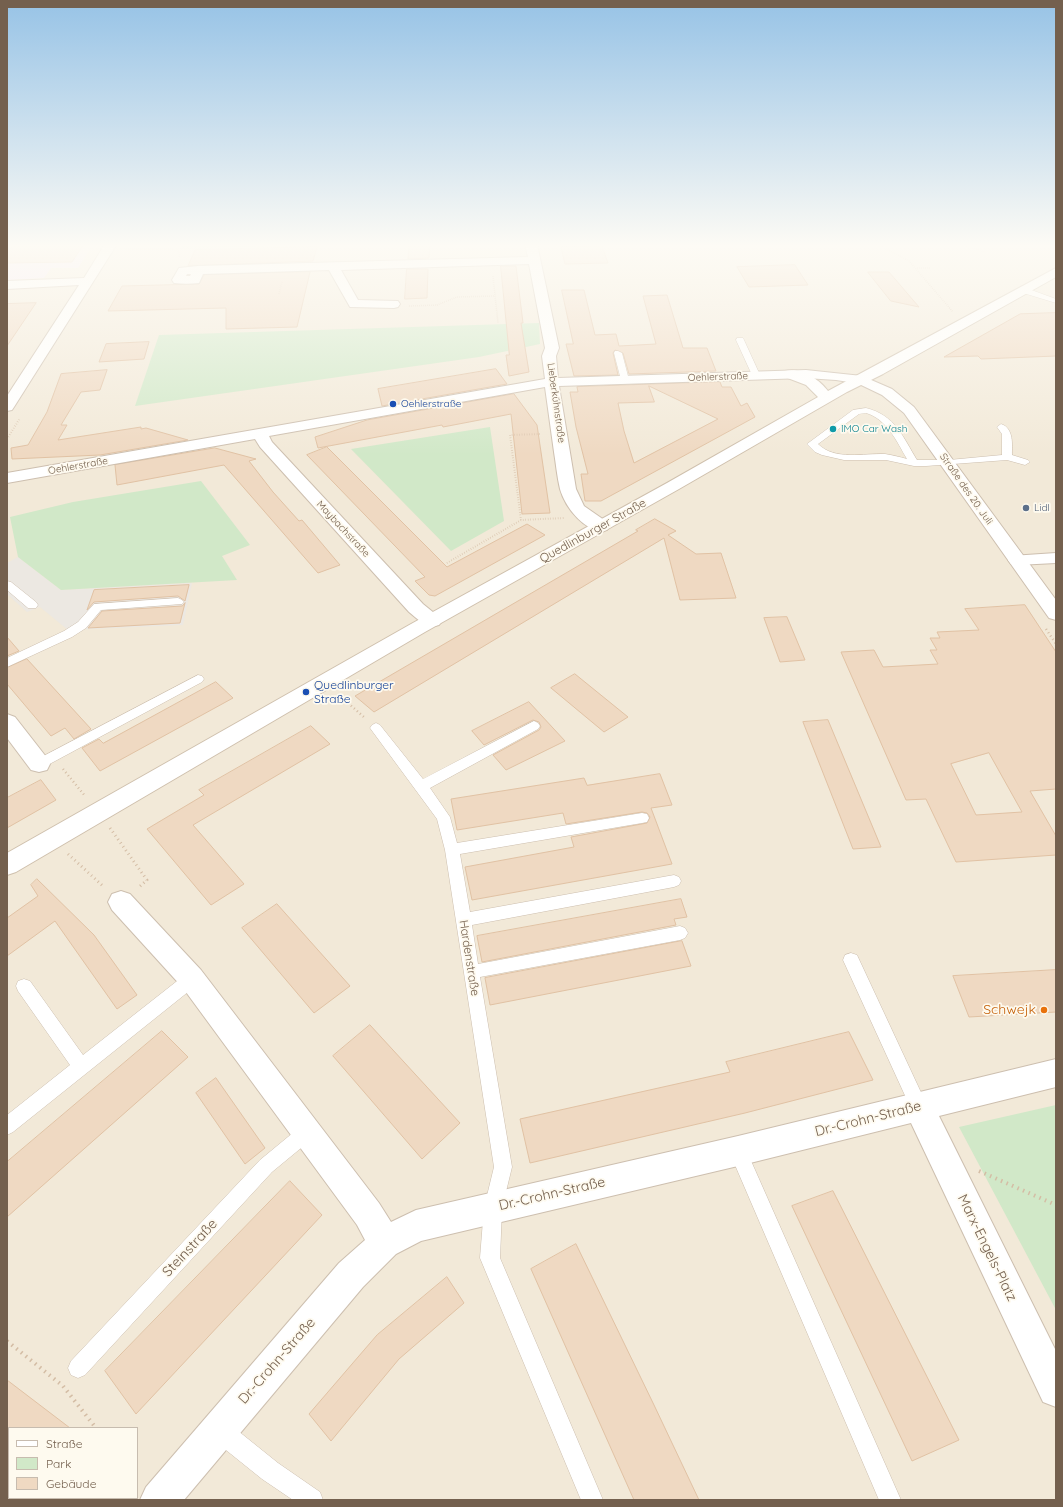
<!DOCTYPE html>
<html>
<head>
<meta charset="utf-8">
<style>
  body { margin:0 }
  #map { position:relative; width:1063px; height:1507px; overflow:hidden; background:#fbf6e9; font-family:Quicksand,sans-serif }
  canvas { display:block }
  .frame { position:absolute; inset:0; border:8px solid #74604e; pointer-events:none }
  .legend { position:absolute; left:8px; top:1427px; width:130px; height:72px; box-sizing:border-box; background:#fefaef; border:1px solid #c7bcaf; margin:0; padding:5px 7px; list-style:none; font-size:12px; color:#74604e }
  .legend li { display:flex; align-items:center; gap:8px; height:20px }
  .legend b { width:20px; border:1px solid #c7bcaf }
</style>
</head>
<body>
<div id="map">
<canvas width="1063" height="1507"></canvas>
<div class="frame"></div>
<ul class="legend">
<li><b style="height:5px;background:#fff"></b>Straße</li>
<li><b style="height:11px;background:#d1e8c8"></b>Park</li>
<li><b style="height:11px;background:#efd9c2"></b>Gebäude</li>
</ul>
</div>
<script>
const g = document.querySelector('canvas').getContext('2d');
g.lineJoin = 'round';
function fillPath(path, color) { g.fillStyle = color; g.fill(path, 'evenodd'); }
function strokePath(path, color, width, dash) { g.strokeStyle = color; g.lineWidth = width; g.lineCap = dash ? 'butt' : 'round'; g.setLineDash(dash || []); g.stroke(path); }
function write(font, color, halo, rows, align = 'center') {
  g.font = font + ' Quicksand,sans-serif'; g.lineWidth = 3.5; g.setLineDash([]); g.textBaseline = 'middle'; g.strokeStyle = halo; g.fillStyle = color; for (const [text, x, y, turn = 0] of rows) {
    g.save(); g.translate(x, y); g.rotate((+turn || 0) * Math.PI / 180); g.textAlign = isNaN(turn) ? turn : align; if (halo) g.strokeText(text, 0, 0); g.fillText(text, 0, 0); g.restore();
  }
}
fillPath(new Path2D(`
  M7 244H1056V1500H7ZM9 1428H137V1498H9Z`), '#f2e9d8');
fillPath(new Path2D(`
  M18 557 61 590 192 583 183 625 68 630 40 607 27 612 7 594V563Z`), '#ece8e2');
fillPath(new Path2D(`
  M7 244H93L78 268H51L44 278 7 280Z`), '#f3e5f8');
fillPath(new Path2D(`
  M182 244H349L181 249Z
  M539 323 540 344 479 357 135 406 159 335Z
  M490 427 504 521 451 551 351 449Z
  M201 481 250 545 222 556 237 580 61 590 18 557 10 517 73 502Z
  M1056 1105V1310L959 1127Z`), '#d1e8c8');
const building = new Path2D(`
  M14 244H84L72 262 7 263V253Z
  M430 244 429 258 408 259 409 245Z
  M602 246 608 263 565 264 561 247Z
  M317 247 313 261 188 266 195 250Z
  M795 265 808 285 749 287 737 267Z
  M501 266H516L523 323H521L529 372 509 376 506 355H509Z
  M407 269H428L427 298 405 299Z
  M310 272 297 327 226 329V308L108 311 122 286 199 284 204 275Z
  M868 272H889L919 307 891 301Z
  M562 290H584L595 335 616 334 619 346 656 344 643 296 667 295 683 348H707L716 371 629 374 623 353 615 350 613 353 618 375 574 376 566 344H573Z
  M36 303 7 346V304Z
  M1056 313V356L981 359 978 356 944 357 1020 314Z
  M149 342 144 359 99 362 106 344Z
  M496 369 507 384 382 406 378 389Z
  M107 370 100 390 81 392 61 425H67L58 440 141 427V429L146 428 188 440 100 455 12 459 11 448 28 445 47 412 61 374Z
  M720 382 722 387H731L741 406 747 403 755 417 601 501H585L581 474H588L576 427 570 392H578L577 387ZM649 386 718 419 634 463 624 431 618 403 654 402Z
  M514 394 537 425 550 513 522 514 511 414 443 427 442 425 318 448 315 437 367 420Z
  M327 447 447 567 527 524 545 535 435 596 429 595 415 581 425 577 307 455Z
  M215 448 256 459 249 461 273 492 299 521 302 520 340 565 318 573 224 465 117 485 115 465Z
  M655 519 676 531 668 535 696 554 721 553 736 598 680 600 664 538 374 712 355 696 638 531 636 530Z
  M189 585 185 601 178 596 94 602 87 610 94 590Z
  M185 603 180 623 88 628 102 611 182 606Z
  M1025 605 1056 652V789L1030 791 1056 836V855L956 862 926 799 906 800 841 652 874 650 883 667 938 664 930 650H937L930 638H940L937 632 979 630 965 609ZM989 753 1022 812 976 815 951 764Z
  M787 617 805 660 780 662 764 618Z
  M7 637 19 651 7 656Z
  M27 659 91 729 74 739 65 728 51 736 7 684V668Z
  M575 674 628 717 604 732 551 688Z
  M216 682 233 698 100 771 82 748 99 739 103 743Z
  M529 702 565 741 506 770 493 755 539 730 541 727 539 722 533 720 484 745 472 731Z
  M828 720 881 847 853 849 803 722Z
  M311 726 330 744 193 825 244 884 211 905 147 829 204 795 199 790Z
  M660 774 672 805 651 808 672 864 472 900 465 867 574 847 571 837 647 823 650 817 647 813 642 812 566 824 563 813 457 830 451 799 584 778 587 785Z
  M41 780 56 800 7 828V798Z
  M37 879 94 935 137 995 117 1009 55 921 7 956V918L38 896 31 885Z
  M681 899 687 917 674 919 676 925 482 962 477 936Z
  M277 904 350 986 314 1013 242 928Z
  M682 941 691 966 490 1005 485 978Z
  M1056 970V1012L969 1017 953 976Z
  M370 1025 460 1123 422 1159 333 1056Z
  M162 1031 188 1057 7 1217V1162Z
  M849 1032 873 1080 745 1113 530 1163 520 1119 730 1072 726 1062Z
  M216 1078 265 1148 245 1164 196 1093Z
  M290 1181 322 1215 136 1414 105 1371Z
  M833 1191 959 1440 912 1461 792 1206Z
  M576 1244 654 1405 699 1500H634L531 1269Z
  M447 1277 464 1303 399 1359 331 1441 309 1414 377 1335Z
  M7 1380 70 1428H7Z`);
fillPath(building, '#efd9c2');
strokePath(building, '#e1c2a4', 1);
const service = new Path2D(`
  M1020 288H1026L1056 299V303L1020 292Z
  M737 338H743L744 340 760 375 759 377H756L752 375 736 340Z
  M615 351H618L622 353 629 380 628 382H625L621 380 614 353Z
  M866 408C895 415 903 437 917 460H949L1002 455V434L997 427 1001 424C1014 428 1012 445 1012 455L1028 460 1030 462 1025 465 1007 460 926 466H914L886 460H844L822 455 815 452 807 444 853 410ZM866 413C887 419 897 442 907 459 900 457 892 455 885 454 864 453 835 461 818 444L859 414Z
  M7 581 11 582 36 602 38 605 36 608H28L7 590Z
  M178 598 182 600 184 602 182 604 101 610 86 628 72 637 7 667V658L64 631 78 622 94 604Z
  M198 675 202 676 204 679 202 682 44 767 39 769 34 767 32 764 34 761Z
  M534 721 538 723 540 726 538 729 430 788 450 817 457 843 642 813 647 814 649 818 647 822 642 823 460 854 470 912 674 875 679 877 681 881 679 885 674 887 472 925 478 964 680 926 685 928 688 933 685 938 680 940 480 977 512 1167 502 1208 500 1258 603 1500H581L480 1258 484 1208 494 1167 445 850 437 819 370 728 372 725 376 723 380 725 423 779Z
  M851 953 857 955 925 1101 928 1107 925 1113 919 1116 913 1113 843 960 845 955Z
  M192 972 198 974 200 979 198 984 13 1132 7 1135V1115L70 1065 18 991 16 986 18 981 24 979 30 981 83 1055 186 974Z
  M306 1124 312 1127 315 1133 312 1139 272 1172 85 1375 78 1378 71 1375 68 1368 71 1361 260 1160 300 1127Z
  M738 1142 744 1145 901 1500H879L729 1151 732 1145Z
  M219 1419 227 1422 278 1463 320 1492 323 1500H293L262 1479 211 1438 208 1430 211 1422Z`);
const minor = new Path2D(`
  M105 244H117L14 407 12 410 7 411V396L79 285 7 289V281L84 278Z
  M525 244H537L559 348 556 356 558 378 806 370 862 376 867 377 869 380 867 383 862 384 836 380 806 378 559 386 576 489 584 506 607 522 610 526 607 530C586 535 565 507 560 489 557 477 556 464 554 452 551 430 548 409 545 387L269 436 272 442 423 604 439 617 442 621 439 625C426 629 419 620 409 612L260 447 255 439 7 483V473L545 379 542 356 545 348 529 264 341 270 358 300 398 301 400 304 398 307 394 308 350 307 329 270 203 274 199 283C191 284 182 284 174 283L172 280 179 268 198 266 528 257ZM187 274H191L190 276H186Z
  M1056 553V563L1017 565 1011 564 1008 560 1011 556Z
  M7 714 15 717 47 758 50 764 47 770 39 772 31 770 7 738Z
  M121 891 130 894 201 970 379 1203 391 1222 416 1210 738 1136 1056 1059V1087L939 1116 1056 1351V1407L1043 1402 911 1123 738 1166 421 1241 396 1254 363 1287 184 1500H140L146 1487 339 1263 365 1240 357 1225 183 988 112 910 108 902 112 894Z`);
const tertiary = new Path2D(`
  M862 376 892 389 914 407 1056 600V620L1049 618 904 413 882 395 857 383 855 380 857 377Z`);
const secondary = new Path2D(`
  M1056 268V277L883 374 847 392 679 489 425 632 16 872 7 875V853L411 624 667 483 818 397 806 385 785 377 783 374 785 371C801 367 819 379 828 391Z`);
strokePath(service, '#cdbfaf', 1);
strokePath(minor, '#cdbfaf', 2);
strokePath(tertiary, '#cdbfaf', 2);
strokePath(secondary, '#cfc0ad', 2);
strokePath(new Path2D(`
  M877 244 909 261 953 312
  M961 244 985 252
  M126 249H170L178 251 180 254 179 257
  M917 268H931
  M493 276 498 323
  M279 294 282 282
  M409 306 437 305 457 297 495 296`), '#d4bda5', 1.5, [0.5, 1.5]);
strokePath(new Path2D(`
  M7 439 20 418
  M521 520 510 435 541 434
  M447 563 521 520 564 518`), '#d4bda5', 2, [0.5, 2]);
strokePath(new Path2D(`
  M1046 629 1056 644
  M339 695 365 718
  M63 769 85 796`), '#d4bda5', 2.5, [1, 3]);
strokePath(new Path2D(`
  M110 828 147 880 138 888
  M68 854 104 887`), '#d4bda5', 3, [1, 3.5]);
strokePath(new Path2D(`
  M979 1171 1056 1205
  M7 1341 63 1386 96 1428`), '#d4bda5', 4, [1.5, 4.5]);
fillPath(service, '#fff');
fillPath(minor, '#fff');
fillPath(tertiary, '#fff');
fillPath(secondary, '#fff');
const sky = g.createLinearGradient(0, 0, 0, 455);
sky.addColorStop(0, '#97c3e6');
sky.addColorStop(0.54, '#fdfbf5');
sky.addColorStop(1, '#fdfbf500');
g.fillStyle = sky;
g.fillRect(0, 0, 1063, 455);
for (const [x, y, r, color] of [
  [393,404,4,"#1a4fb4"],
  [833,429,4,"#0f9aa8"],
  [1026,508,4,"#5c6f8a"],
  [306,692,4,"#1a4fb4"],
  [1044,1010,4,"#e8710a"]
]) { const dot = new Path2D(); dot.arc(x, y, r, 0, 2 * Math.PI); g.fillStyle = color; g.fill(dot); strokePath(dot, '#fefaef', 1.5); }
write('10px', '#74604e', '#fefaef', [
  ["Oehlerstraße",718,377,-2],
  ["Lieberkühnstraße",556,403,82],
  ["Oehlerstraße",78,466,-10],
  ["Straße des 20. Juli",966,489,55],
  ["Maybachstraße",343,529,47]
]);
write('10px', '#164399', '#fefaef', [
  ["Oehlerstraße",401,404]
], 'left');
write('10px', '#0d838f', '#fefaef', [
  ["IMO Car Wash",841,429]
], 'left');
write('10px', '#4e5e75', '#fefaef', [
  ["Lidl",1034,508]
], 'left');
write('12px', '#74604e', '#fefaef', [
  ["Quedlinburger Straße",593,531,-29],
  ["Hardenstraße",469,958,81]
]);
write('12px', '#164399', '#fefaef', [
  ["Quedlinburger",314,685],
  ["Straße",314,699]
], 'left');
write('14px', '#c56008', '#fefaef', [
  ["Schwejk",1036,1010]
], 'right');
write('14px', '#74604e', '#fefaef', [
  ["Dr.-Crohn-Straße",868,1119,-14],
  ["Dr.-Crohn-Straße",552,1194,-13],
  ["Steinstraße",190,1248,-47],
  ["Marx-Engels-Platz",987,1248,64],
  ["Dr.-Crohn-Straße",277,1361,-49]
]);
</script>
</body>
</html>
